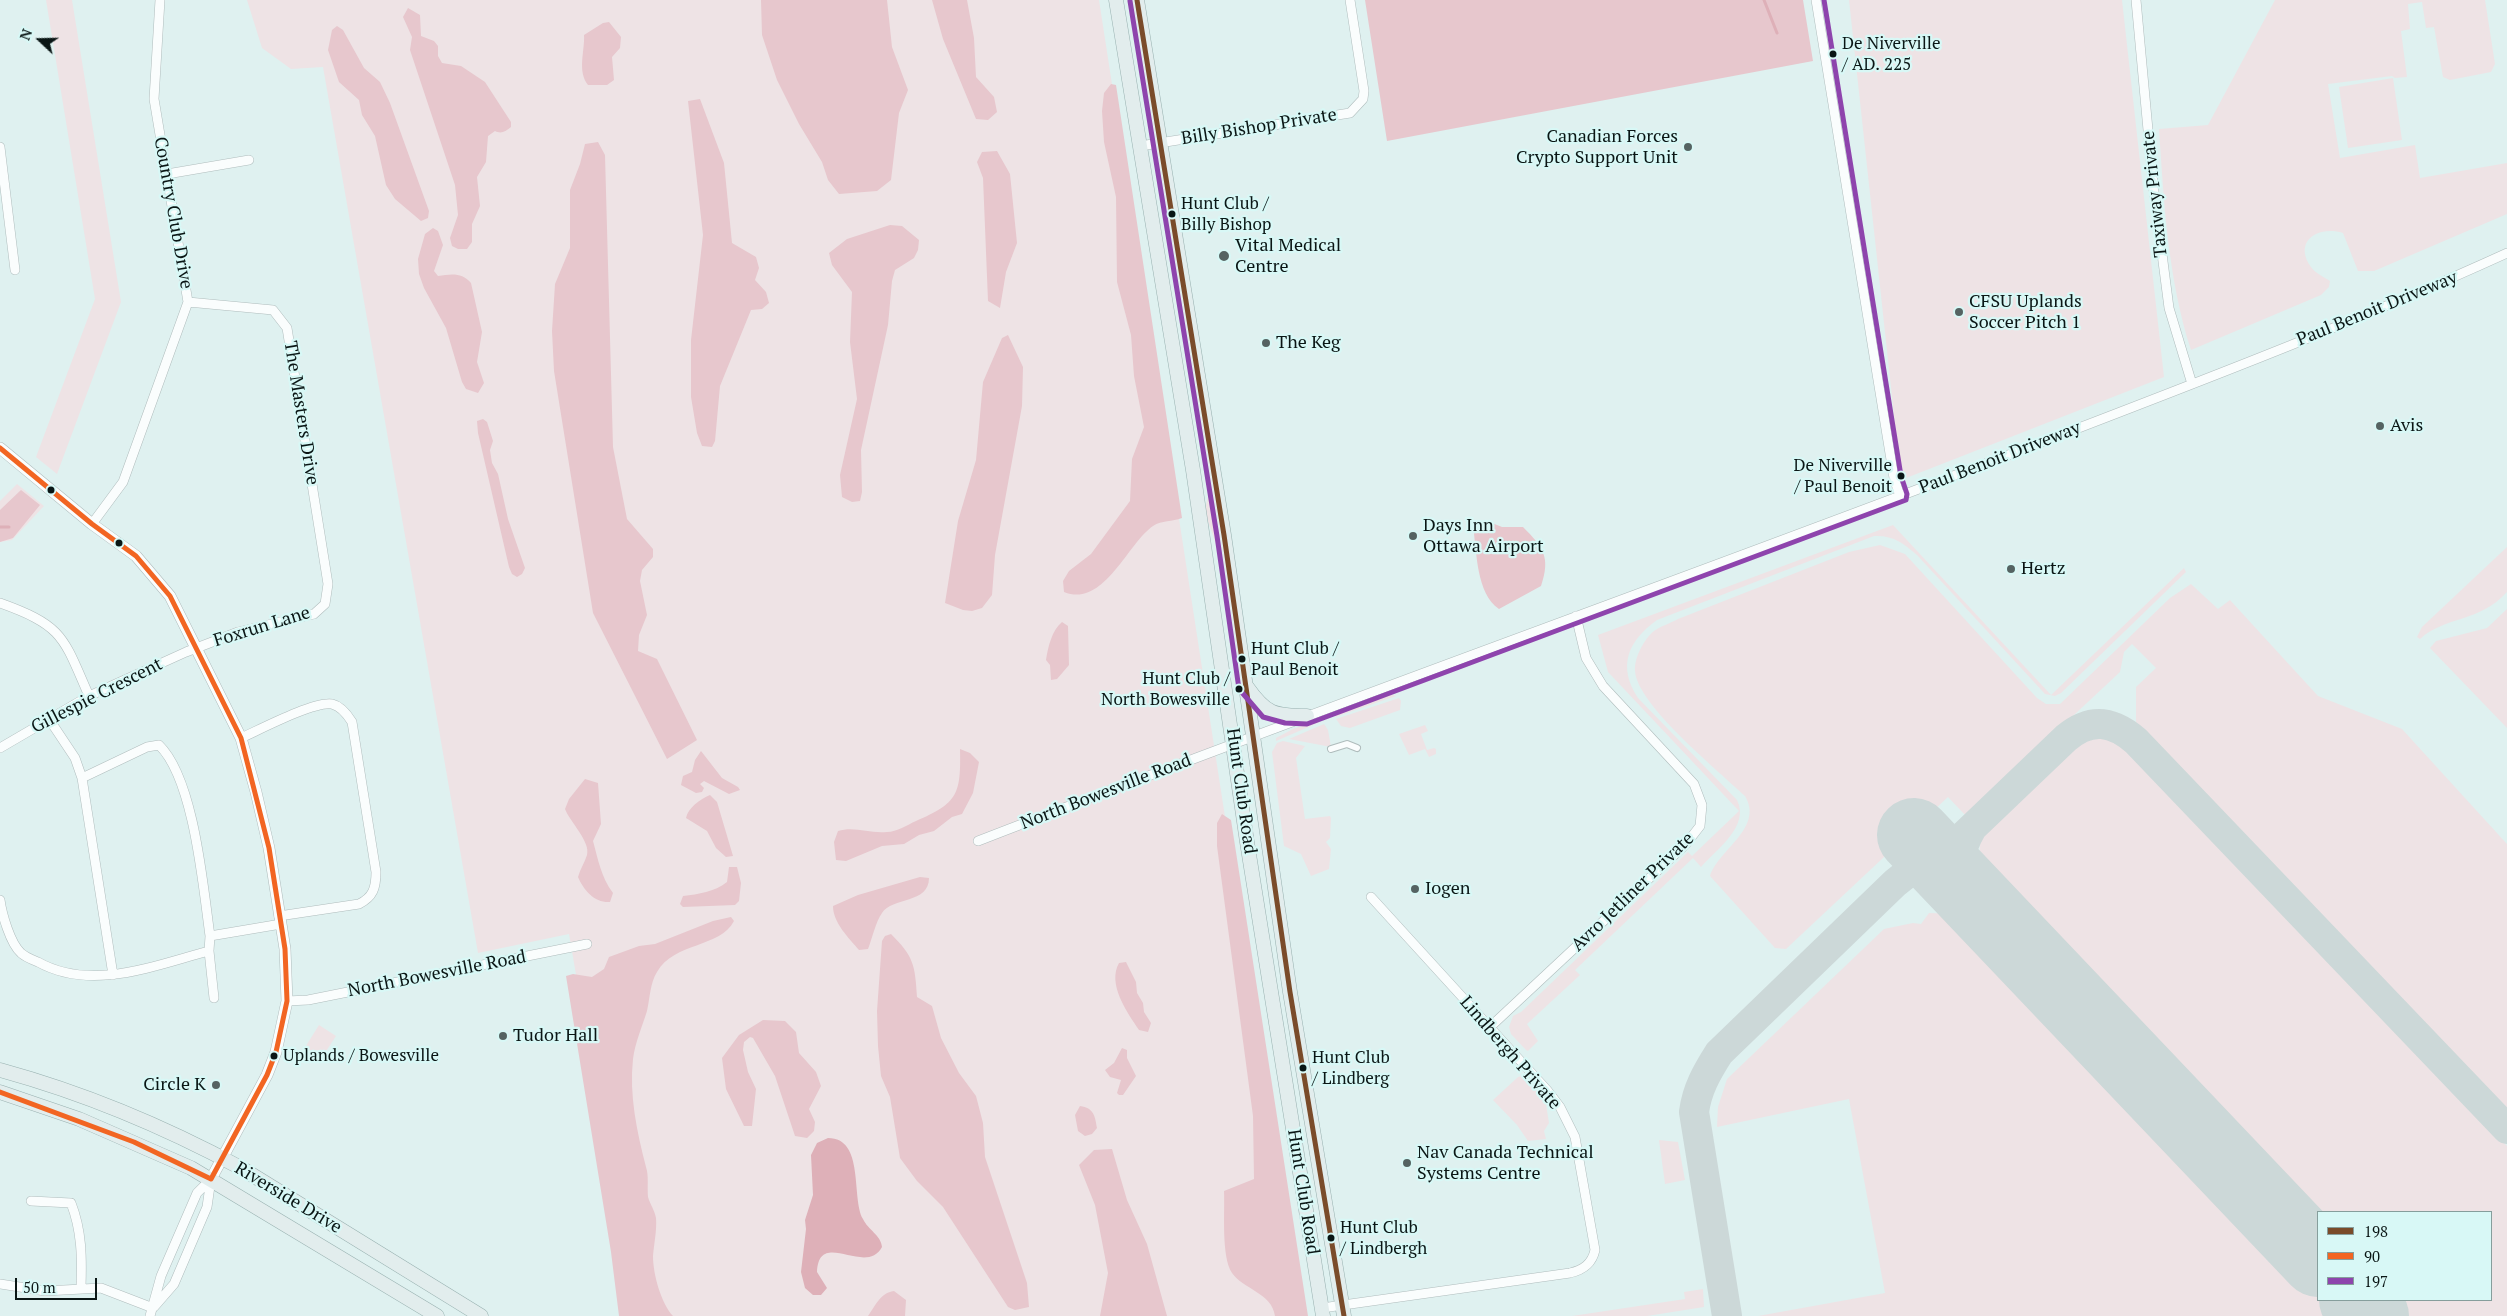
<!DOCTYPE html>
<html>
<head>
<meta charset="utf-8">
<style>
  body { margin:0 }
  #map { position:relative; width:2507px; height:1316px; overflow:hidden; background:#dff1f0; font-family:"PT Serif",serif }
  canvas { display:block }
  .legend { position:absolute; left:2317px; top:1211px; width:175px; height:90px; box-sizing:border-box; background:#d8f8f6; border:1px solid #869e9c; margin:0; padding:6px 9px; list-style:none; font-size:15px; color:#0a1615 }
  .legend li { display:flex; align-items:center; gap:10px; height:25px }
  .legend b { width:25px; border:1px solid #869e9c }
  .north { position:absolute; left:15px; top:15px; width:50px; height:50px; -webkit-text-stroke:4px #d8f8f6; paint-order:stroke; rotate:291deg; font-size:14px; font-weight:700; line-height:20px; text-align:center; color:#0a1615 }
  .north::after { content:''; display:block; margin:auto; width:18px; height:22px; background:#0a1615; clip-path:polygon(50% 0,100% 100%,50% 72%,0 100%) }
  .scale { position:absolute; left:15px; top:1278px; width:82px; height:22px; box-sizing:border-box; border:2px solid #0a1615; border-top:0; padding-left:6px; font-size:15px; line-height:18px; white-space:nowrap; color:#0a1615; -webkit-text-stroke:4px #d8f8f6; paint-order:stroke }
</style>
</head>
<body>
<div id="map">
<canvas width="2507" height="1316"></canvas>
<ul class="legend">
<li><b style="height:6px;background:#7a4b2a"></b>198</li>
<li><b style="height:6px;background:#f26522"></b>90</li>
<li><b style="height:6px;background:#8e44ad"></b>197</li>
</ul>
<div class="north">N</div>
<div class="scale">50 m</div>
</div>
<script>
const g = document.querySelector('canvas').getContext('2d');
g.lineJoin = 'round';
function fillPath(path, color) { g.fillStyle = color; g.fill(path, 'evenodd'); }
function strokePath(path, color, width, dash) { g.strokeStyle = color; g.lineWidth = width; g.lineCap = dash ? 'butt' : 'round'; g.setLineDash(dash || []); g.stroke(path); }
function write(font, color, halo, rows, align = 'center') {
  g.font = font + ' "PT Serif",serif'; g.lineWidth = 4.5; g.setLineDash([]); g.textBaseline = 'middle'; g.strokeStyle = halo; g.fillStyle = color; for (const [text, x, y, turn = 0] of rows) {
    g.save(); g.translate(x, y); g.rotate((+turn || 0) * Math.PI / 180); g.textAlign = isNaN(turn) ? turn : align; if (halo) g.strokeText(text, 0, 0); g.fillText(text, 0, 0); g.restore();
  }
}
fillPath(new Path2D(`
  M46 0H72L121 302 57 474 36 457 95 299Z
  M247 0H1099L1302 1316H635L569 934 478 953 323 67 291 69 262 48Z
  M1849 0H2122L2164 377 1901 480Z
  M2275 0H2485L2495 64 2491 72 2450 80 2443 77 2434 27 2426 28 2422 2 2408 4 2410 29 2401 31 2407 77 2395 78 2392 76 2328 84 2340 158 2415 145 2420 178 2507 163V214L2374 271H2358L2343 233C2317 225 2293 242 2311 267 2315 273 2324 277 2330 281L2329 287 2321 295 2191 350C2168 279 2164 203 2159 129L2208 125Z
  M2393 78 2402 140 2348 148 2339 87Z
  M17 484 44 506 12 540 0 542V501Z
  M1210 492 1221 544 1216 545C1211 524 1200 515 1210 492Z
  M1893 525 2051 695 2184 568 2186 572 2061 693 2055 696 2045 694 1917 555C1903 543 1893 535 1874 536L1657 620C1628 641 1617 666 1638 698L1737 800C1750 826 1717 849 1701 867L1693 858 1575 970 1580 975 1527 1024 1538 1041 1528 1051 1526 1050 1511 1034 1509 1027 1513 1016 1521 1012 1688 852 1692 856 1739 811 1608 672 1598 635Z
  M1880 545 1905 554 2037 698 2046 704H2060L2170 598 2191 584 2218 609 2230 600 2318 696 2402 729 2507 844V1109L2136 722V687L2156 668 2132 644 2124 652 2120 672 1966 816 1948 797 1786 949 1775 948 1710 876C1719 849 1764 828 1745 796 1720 772 1637 705 1635 671 1634 658 1644 639 1654 631 1661 626 1671 623 1678 619L1849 552Z
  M2507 547V592C2479 623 2447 615 2420 639L2417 637 2422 627Z
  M2507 609V728L2430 648 2436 641 2487 628Z
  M1390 694 1396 696 1335 717 1337 712Z
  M1399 698 1401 701 1400 710 1350 728 1341 726 1336 719Z
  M1316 721 1320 722 1276 741V738L1293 729Z
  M1324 724 1328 730 1331 747 1289 739Z
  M1425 725 1428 731 1421 734 1427 750 1434 748 1436 749V754L1429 757 1425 749 1409 755 1399 734Z
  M2084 737 2120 739 2507 1146V1316H2400L2385 1300H2491V1212H2318V1230L1979 875 1980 839Z
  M1283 741 1305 746 1296 758 1305 819 1330 816 1331 818 1330 838 1326 842 1331 849 1329 869 1311 876 1301 854 1284 846 1272 752 1277 743Z
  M1929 913 1962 914 2318 1290V1300H2327L2343 1316H1758L1885 1293 1849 1099 1717 1127 1718 1107 1727 1079 1884 929 1913 923 1921 924Z
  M319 1025 336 1036 321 1059 304 1049Z
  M1525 1075 1544 1092 1549 1123 1544 1131 1546 1139 1528 1141 1517 1125 1493 1100 1518 1077Z
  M1659 1140 1678 1142 1685 1180 1665 1184Z
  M1703 1289 1704 1307 1647 1316H1572L1685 1299 1684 1292Z`), '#eee3e5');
fillPath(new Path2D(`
  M761 0H887L892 47 908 90 899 113 891 180 877 191 839 194 828 180 822 162 799 124 777 80 762 35Z
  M932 0H967L974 38 976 77 994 97 997 112 988 120 976 119 943 39Z
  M1365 0H1803L1813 61 1387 141Z
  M408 8 420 15 421 36 434 41 438 46V56L442 63 461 66 485 82 511 122V127C505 132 501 134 495 131L488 136 486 162 477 177 480 206 472 224V242L467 249H458L452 246 450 238 458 215 455 185 410 50 412 37 403 17Z
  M609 22 621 37 620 48 612 57 614 80 607 85H588C577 71 585 51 584 35L603 23Z
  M337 26 343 30 364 68 380 82 390 103 429 211 428 218 421 221 395 199 386 185 375 136 362 115 359 100 339 82 328 50 332 30Z
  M1111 84 1116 85 1182 518C1172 522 1162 520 1153 526 1127 544 1104 608 1064 592L1063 581 1069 571 1091 554 1130 501 1132 459 1144 427 1134 376 1131 335 1117 282 1116 197 1104 142 1102 111 1104 93Z
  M700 99 724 163 732 243 756 257 759 268 755 280 766 292 769 303 762 309 751 310 720 386 715 441 712 447 702 446 697 433 691 397V340L703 235 688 101Z
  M598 142 605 155 613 447 627 519 653 549V557L642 570 640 581 647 615 639 635 638 651 657 659 697 740 667 759 593 613 554 371 552 331 555 284 570 248V190L580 164 585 144Z
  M997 151 1010 174 1017 243 1006 272 1000 308 988 301 983 178 977 162 982 152Z
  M890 225 902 226 919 240 918 250 914 258 895 270 892 281 888 325 861 450 862 492 860 501 852 502 842 497 840 475 857 399 850 342 852 292 832 265 829 253 847 239Z
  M433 228 438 231 443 245 434 271 438 276C451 274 462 272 471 283L482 332 477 362 484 383 478 393 466 389 462 382 446 328 424 288 419 274 418 259 425 234Z
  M1008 335 1023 367 1022 406 995 555 992 595 982 608 972 611 963 610 945 603 958 521 976 460 983 382 1002 338Z
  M483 419 487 422 493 441 490 450 492 463 498 474 508 519 525 568 522 574 517 577 512 574 509 567 478 433 477 421Z
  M21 490 40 505 13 538 0 542V510Z
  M1487 521 1502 527H1523C1543 547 1551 557 1541 586L1499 609C1476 593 1477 552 1473 526Z
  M1062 622 1068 626 1069 665 1057 679 1051 680 1050 665 1046 660C1048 647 1052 630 1062 622Z
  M960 749 970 753 979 762 973 793 962 814 952 817 934 831 919 835 904 844 882 846 846 861 836 860 834 842 838 831C855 826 870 834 887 832 897 832 907 825 916 821 958 803 961 794 960 749Z
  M701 751 722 778 738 787 740 790 729 794 704 781 700 784 704 788 702 792 696 793 681 785 683 776 692 772 695 760Z
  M585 779 598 783 601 824 593 841C598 859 601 877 613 893L610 902C595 903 584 891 578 877 580 869 585 862 587 855 591 842 570 822 565 809L569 799Z
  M710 795 717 802 733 856 726 857 716 848 707 831 686 818C688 808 700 799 710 795Z
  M1222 814 1231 820 1308 1316H1275C1272 1293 1243 1289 1232 1273 1221 1256 1225 1212 1224 1191L1254 1179 1253 1116 1217 846V823Z
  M729 867H737L741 883 739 901 735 905 683 907 680 904 683 896C699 894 714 892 727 882Z
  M920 877 929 878C929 904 892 897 882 913 876 921 872 939 868 949L859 950C849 938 833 923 833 906L858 895Z
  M731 917 734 921C720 948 674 942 657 972 650 983 650 998 647 1011 642 1027 635 1043 633 1059 629 1095 637 1132 646 1167 649 1176 647 1187 648 1197 650 1204 655 1211 656 1218 657 1230 654 1244 653 1256 653 1274 661 1303 673 1316H619L611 1252 566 976 573 974 592 977 604 969 609 957 639 946 655 944 713 921Z
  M891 934C914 957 915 965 917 997L932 1006 941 1038 959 1073 976 1096 983 1123 985 1157 1027 1283 1029 1307 1015 1310 1008 1307 943 1207 917 1181 900 1158 890 1097 881 1076 878 1046 877 1011 882 941 885 936Z
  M1126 962 1136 982 1137 993 1143 1003 1144 1012 1151 1023 1148 1032 1139 1030C1127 1012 1107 984 1119 963Z
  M763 1020 785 1021 796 1032 799 1053 816 1072 821 1086 809 1109 815 1122 814 1131 807 1138 795 1136 775 1076 753 1038 750 1037 744 1042 743 1050 748 1072 756 1089 752 1126H744L726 1089 722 1058 739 1035Z
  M1122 1048 1127 1050V1058L1136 1076 1123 1095H1119L1117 1093 1121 1080 1110 1077 1105 1070 1114 1063Z
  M1080 1106C1094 1108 1095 1116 1097 1128L1092 1134 1085 1136 1078 1131 1075 1115Z
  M1112 1149 1127 1200 1147 1244 1167 1316H1100L1108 1273 1095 1205 1079 1165 1094 1150Z
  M894 1291 906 1300 905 1316H868C876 1305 880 1293 894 1291Z`), '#e7c7cd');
fillPath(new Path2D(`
  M828 1138C865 1138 851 1198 863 1219 868 1230 881 1235 882 1247 866 1277 819 1228 817 1272L827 1288 821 1295H813L805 1288 801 1272 806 1229 805 1220 813 1195 811 1155 817 1143Z`), '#deb0b8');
strokePath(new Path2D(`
  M1764 0 1777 33
  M0 527H9`), '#deb0b8', 3);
strokePath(new Path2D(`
  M1972 828C1965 840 1958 854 1961 869 1967 898 2026 949 2048 972
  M1727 1316 1694 1112C1697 1089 1707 1072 1719 1053L1895 883 1905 875 1936 859 1954 845 2066 738C2091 717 2113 721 2136 741L2507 1129`), '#ccd8d8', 30);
strokePath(new Path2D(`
  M1914 835 2318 1260
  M2356 1300 2372 1316`), '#ccd8d8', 74);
const pedestrian = new Path2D(`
  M1331 749 1347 744 1357 748`);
const minor = new Path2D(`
  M1816 0 1894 478 1900 496
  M2136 0 2153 184 2169 308 2192 384
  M1140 146 1350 113 1363 99 1364 91 1350 0
  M0 147 15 270
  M167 174 249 160
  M92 524 123 482 188 302 154 99 160 0
  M0 603C64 626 63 637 89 696
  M49 719 75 758 82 778 113 975
  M241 738C259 730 314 701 332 704 341 706 347 714 352 722L376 872C376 888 373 897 359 904L279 916
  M0 748 89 696 186 652 238 632 314 614 325 604 328 584 287 328 273 310 188 302
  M82 778 147 747 159 745C194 779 203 886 210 936L209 951 214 998
  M978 841C1321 708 1668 585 2011 454 2177 390 2345 327 2507 253
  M0 900C2 914 10 943 21 953 25 957 33 960 38 962 92 992 155 965 209 951
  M210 936 281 924
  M287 1001 308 1000 587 944
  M1489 1028 1686 844 1700 826 1702 805 1694 784 1603 686 1586 658 1576 616
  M31 1201 71 1203C82 1231 82 1258 81 1287
  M0 1284 45 1291 101 1288 153 1308
  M154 1307 174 1284 207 1207 211 1179
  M1322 1308 1570 1273C1583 1270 1592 1264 1595 1250L1575 1137 1560 1107 1547 1090 1371 897
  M150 1316 161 1276 197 1193 211 1179`);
const tertiary = new Path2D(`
  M0 448 92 524 136 556 170 596 241 738 256 792 269 848 285 949 287 1001 276 1052 267 1075 211 1179`);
const primary = new Path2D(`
  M1116 0 1193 470 1247 842 1323 1316
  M1137 0 1224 535 1290 992 1344 1316
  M1247 687C1266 714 1274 716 1307 716
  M0 1070C84 1093 165 1127 241 1168L481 1316
  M0 1092 79 1119 191 1168 437 1316`);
strokePath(pedestrian, '#afbcbc', 8);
strokePath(minor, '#afbcbc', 10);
strokePath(tertiary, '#afbcbc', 12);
strokePath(primary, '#97b0af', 15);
strokePath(pedestrian, '#fafdfd', 6);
strokePath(minor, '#fafdfd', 9);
strokePath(tertiary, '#fafdfd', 11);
strokePath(primary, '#e2eded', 14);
strokePath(new Path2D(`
  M1137 0 1224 535 1290 992 1344 1316`), '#7a4b2a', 5);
strokePath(new Path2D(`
  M0 448 92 524 136 556 170 596 241 738 269 848 285 949 287 1001 276 1052 267 1075 211 1179 134 1142 0 1092`), '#f26522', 5);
strokePath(new Path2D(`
  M1130 1 1217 536 1239 689 1263 717 1285 723 1307 724 1906 500 1907 494 1901 476 1824 0`), '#8e44ad', 5);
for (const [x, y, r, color] of [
  [1833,54,4.5,"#0a1615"],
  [1688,147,5,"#556362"],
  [1172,214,4.5,"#0a1615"],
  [1224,256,6,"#556362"],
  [1959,312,5,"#556362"],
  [1266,343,5,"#556362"],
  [2380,426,5,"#556362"],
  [1901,476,4.5,"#0a1615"],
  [51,490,4.5,"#0a1615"],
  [1413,536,5,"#556362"],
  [119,543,4.5,"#0a1615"],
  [2011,569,5,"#556362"],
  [1242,659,4.5,"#0a1615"],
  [1239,689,4.5,"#0a1615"],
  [1415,889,5,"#556362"],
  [503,1036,5,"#556362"],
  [274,1056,4.5,"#0a1615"],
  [1303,1068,4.5,"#0a1615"],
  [216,1085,5,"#556362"],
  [1407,1163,5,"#556362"],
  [1331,1238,4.5,"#0a1615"]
]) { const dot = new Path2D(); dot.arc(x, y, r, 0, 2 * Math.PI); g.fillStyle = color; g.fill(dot); strokePath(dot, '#d8f8f6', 2); }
write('17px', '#0a1615', '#d8f8f6', [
  ["De Niverville",1842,44],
  ["/ AD. 225",1842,65],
  ["Hunt Club /",1181,204],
  ["Billy Bishop",1181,225],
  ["De Niverville",1892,466,"right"],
  ["/ Paul Benoit",1892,487,"right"],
  ["Hunt Club /",1251,649],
  ["Paul Benoit",1251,670],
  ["Hunt Club /",1230,679,"right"],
  ["North Bowesville",1230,700,"right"],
  ["Uplands / Bowesville",283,1056],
  ["Hunt Club",1312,1058],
  ["/ Lindberg",1312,1079],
  ["Hunt Club",1340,1228],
  ["/ Lindbergh",1340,1249]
], 'left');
write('18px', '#0a1615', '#d8f8f6', [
  ["Billy Bishop Private",1259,127,-9],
  ["Taxiway Private",2155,194,-96],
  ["Country Club Drive",173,213,80],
  ["Paul Benoit Driveway",2377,309,-22],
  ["The Masters Drive",301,413,81],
  ["Paul Benoit Driveway",2000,458,-21],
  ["Foxrun Lane",262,627,-17],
  ["Gillespie Crescent",97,696,-27],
  ["Hunt Club Road",1241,791,82],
  ["North Bowesville Road",1106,792,-21],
  ["Avro Jetliner Private",1633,892,-44],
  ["North Bowesville Road",437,974,-11],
  ["Lindbergh Private",1510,1053,49],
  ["Hunt Club Road",1303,1192,81],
  ["Riverside Drive",288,1198,31]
]);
write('18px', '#0a1615', '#d8f8f6', [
  ["Canadian Forces",1678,137,"right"],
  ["Crypto Support Unit",1678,158,"right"],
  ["Vital Medical",1235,246],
  ["Centre",1235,267],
  ["CFSU Uplands",1969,302],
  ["Soccer Pitch 1",1969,323],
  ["The Keg",1276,343],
  ["Avis",2390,426],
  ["Days Inn",1423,526],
  ["Ottawa Airport",1423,547],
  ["Hertz",2021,569],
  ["Iogen",1425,889],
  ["Tudor Hall",513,1036],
  ["Circle K",206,1085,"right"],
  ["Nav Canada Technical",1417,1153],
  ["Systems Centre",1417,1174]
], 'left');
</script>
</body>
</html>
